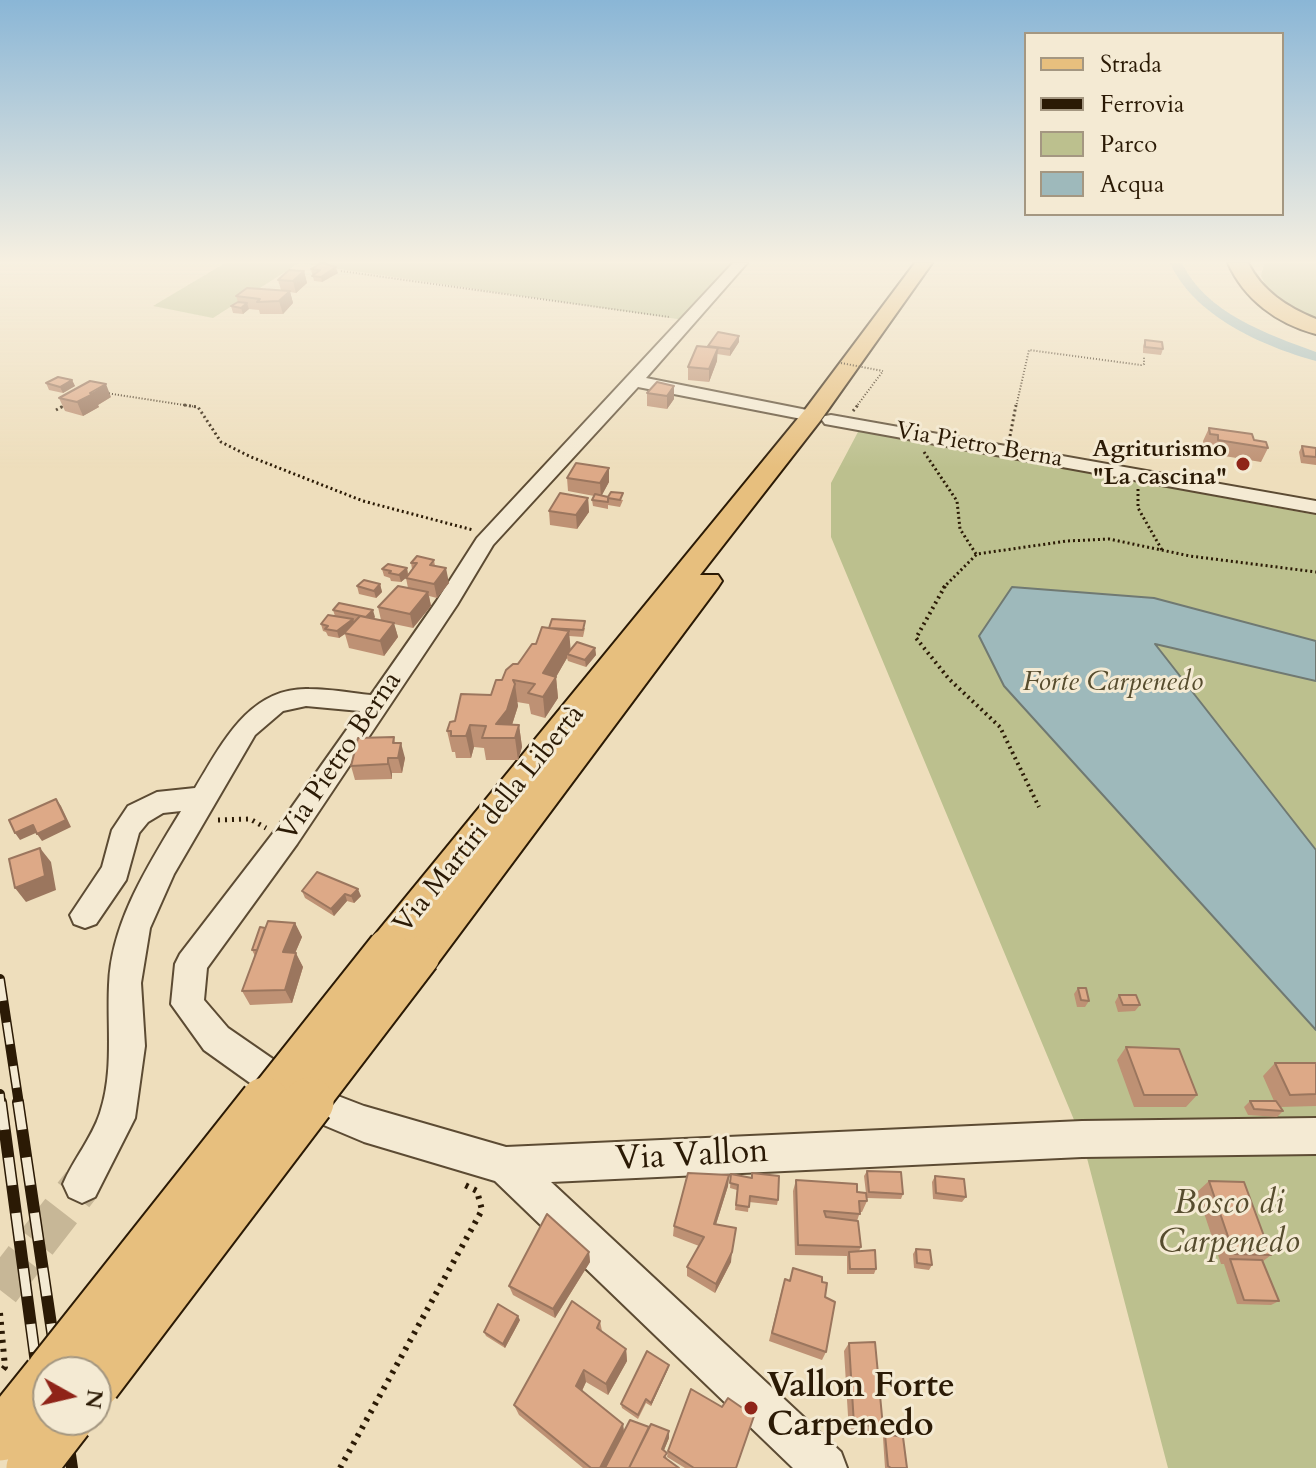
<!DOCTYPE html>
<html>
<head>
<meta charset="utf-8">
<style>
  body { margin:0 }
  #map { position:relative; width:1316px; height:1468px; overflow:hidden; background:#eedebc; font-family:Cardo,serif }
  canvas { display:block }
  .legend { position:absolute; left:1024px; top:32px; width:260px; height:184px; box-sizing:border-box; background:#f4ead3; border:2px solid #a49781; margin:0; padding:10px 14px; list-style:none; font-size:24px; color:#2b1a05 }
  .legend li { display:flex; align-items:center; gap:16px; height:40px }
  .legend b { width:40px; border:2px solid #a49781 }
  .north { position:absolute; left:32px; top:1356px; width:80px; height:80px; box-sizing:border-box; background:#f4ead3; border:2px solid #a49781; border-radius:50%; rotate:98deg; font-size:22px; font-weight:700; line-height:32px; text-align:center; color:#2b1a05 }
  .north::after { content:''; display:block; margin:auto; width:28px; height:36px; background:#8f2418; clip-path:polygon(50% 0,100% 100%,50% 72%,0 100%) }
</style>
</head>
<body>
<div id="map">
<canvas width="1316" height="1468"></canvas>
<ul class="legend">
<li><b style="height:10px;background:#e7bf7e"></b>Strada</li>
<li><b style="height:10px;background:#2b1a05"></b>Ferrovia</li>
<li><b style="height:22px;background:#bcc08e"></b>Parco</li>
<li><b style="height:22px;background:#9eb9bb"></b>Acqua</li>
</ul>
<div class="north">N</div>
</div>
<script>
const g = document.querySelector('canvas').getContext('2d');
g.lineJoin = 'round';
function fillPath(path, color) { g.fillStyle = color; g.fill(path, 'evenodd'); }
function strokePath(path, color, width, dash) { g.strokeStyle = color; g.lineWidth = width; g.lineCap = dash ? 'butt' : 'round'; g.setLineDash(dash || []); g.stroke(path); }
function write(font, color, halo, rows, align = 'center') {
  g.font = font + ' Cardo,serif'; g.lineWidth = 6; g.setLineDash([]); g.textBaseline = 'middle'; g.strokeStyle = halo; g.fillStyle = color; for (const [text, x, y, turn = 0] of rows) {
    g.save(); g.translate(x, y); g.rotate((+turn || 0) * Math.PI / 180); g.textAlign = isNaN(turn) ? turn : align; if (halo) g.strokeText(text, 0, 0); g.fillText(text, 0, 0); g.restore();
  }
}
fillPath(new Path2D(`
  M225 263H299L213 318 153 306Z
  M299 263H736L684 320Z
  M1264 263H1316V318C1295 309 1270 298 1261 276Z
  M859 430 1316 515V1468H1168L1082 1139 831 537V483Z`), '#bcc08e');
const water = new Path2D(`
  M1012 587 1154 598 1316 641V681L1155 644 1316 850V1030L1004 686 979 636Z`);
fillPath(water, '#9eb9bb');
strokePath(water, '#707972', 2);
fillPath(new Path2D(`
  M1170 263H1182C1206 313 1267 334 1316 352V361C1262 346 1194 316 1170 263Z`), '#9eb9bb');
strokePath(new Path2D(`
  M0 1290 82 1184`), '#c7b797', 40, [40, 20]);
const minor = new Path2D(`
  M733 263H747L646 378 812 411 821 416 818 420 812 421 638 387 493 545 457 605 297 844 207 968 204 1000 228 1028 312 1086 364 1106 506 1147 1082 1121 1316 1118V1154L1082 1157 551 1182 841 1452 847 1468H793L495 1181 364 1142 288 1110 204 1050 171 1004 175 964 180 954 277 828 360 711 306 706 283 711 255 735 174 874 150 928 141 983 145 1046 135 1118 95 1197 82 1203 69 1197 63 1184C73 1160 92 1138 100 1113 114 1071 107 1028 109 985 111 922 149 864 181 811L163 813 148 822 139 833 126 880 96 924 85 928 74 924 70 915 102 867 112 830 128 806 157 792 195 788C222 744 249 687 309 689 330 689 351 693 371 695L436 602 477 538Z
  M831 415 1316 501V513L825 424 822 420 825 416Z`);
const major = new Path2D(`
  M915 263H932L820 421 700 575H718L722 581 718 587 434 968 420 973 406 968 402 959 388 965 374 960 369 948 374 936 804 411Z`);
const highway = new Path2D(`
  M1228 263H1248C1262 291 1287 307 1316 319V334C1277 324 1244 299 1228 263Z`);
strokePath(minor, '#5c4b33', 4);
strokePath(major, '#2b1a05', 4);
strokePath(highway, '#2b1a05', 4);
strokePath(new Path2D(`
  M341 271 669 317
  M106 393 197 407
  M62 407 65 405
  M856 407 883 371
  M1016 407 1029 350 1141 365 1144 364V356`), '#2b1a05', 2, [1, 2]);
strokePath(new Path2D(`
  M184 405 198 407 221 442 251 457 363 501 473 530
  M56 410 65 405
  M853 411 858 405
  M1010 436 1016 405
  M924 452 957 501 960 529 976 554
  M1138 489V508L1162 550
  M943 588 977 554 1067 541 1109 539 1190 556 1316 572`), '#2b1a05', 3, [2, 3]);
strokePath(new Path2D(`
  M945 586 916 638 949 679 1000 727 1039 807`), '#2b1a05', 4, [2, 4]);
strokePath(new Path2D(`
  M218 820 250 819 266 828`), '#2b1a05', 5, [2, 5]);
strokePath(new Path2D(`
  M0 1313 5 1367 0 1373
  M340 1468 482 1210 477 1191 461 1183`), '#2b1a05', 6, [3, 6]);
fillPath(minor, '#f4ead3');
fillPath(major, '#e7bf7e');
fillPath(highway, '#e7bf7e');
const railFar1 = new Path2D(`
  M0 979 19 1104
  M0 1094 1 1104`);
const rail = new Path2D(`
  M1 1102 50 1468
  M18 1102 58 1372
  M65 1420 72 1468`);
strokePath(railFar1, '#2b1a05', 10);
strokePath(rail, '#2b1a05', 12);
strokePath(railFar1, '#f4ead3', 7, [22]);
strokePath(rail, '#f4ead3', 9, [28]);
const majorBridgeFar1 = new Path2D(`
  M264 1104 388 948
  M307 1104 420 956`);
const majorBridge = new Path2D(`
  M51 1372 265 1102
  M96 1383 309 1102
  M0 1436 48 1376
  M31 1468 68 1420`);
strokePath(majorBridgeFar1, '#2b1a05', 43, []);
strokePath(majorBridge, '#2b1a05', 53, []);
strokePath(new Path2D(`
  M841 363 883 371`), '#2b1a05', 2, [1, 2]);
strokePath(majorBridgeFar1, '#e7bf7e', 39);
strokePath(majorBridge, '#e7bf7e', 49);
fillPath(new Path2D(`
  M311 269 338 273 322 282 314 281Z
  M304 271 307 283 296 293 290 292 293 303 283 314H260L259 310 249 309 243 314 233 313 231 306 238 302 236 296 281 290 278 280Z
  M1145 340 1163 349 1161 355 1143 353V346Z
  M739 342 730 356 717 354V361L709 382 688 380V367L707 347Z
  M72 380 75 386 63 393 49 390 46 383Z
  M657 382 674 399 667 409 647 406V393Z
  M111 397 98 405 99 407 83 416 65 411 59 398Z
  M1209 428 1254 440 1268 448 1261 462 1212 454V448L1204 447 1203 441Z
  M1302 446 1316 448V465L1301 463 1299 452Z
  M567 478 609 482 601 496 623 500 620 507 608 505V509L593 506 592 500 594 496 568 491Z
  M588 498 589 512 577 529 550 525 549 511Z
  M434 560 435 566 449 583 437 598 429 596 431 606 413 628 394 624 398 637 384 656 349 648 345 634 339 638 328 636 326 632 323 631 321 624 335 616 333 610 375 617 374 619 381 620 378 607 408 588 406 578 401 582 391 581 390 578 384 576 382 569 407 568 408 574 412 569 411 563Z
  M380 584 382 592 376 598 359 594 357 586Z
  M549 628H585L583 637 569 636 570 650 595 648 596 655 586 667 568 661 567 658 556 677 558 698 545 718 531 714 529 704 517 702 518 706 512 725H519L522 747 518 760H486L484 748 474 747 471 758H456L455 752H452L447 731 455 721 491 695 502 680Z
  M394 737 395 743 405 758 402 773H392V779L355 780 351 766Z
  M302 891 361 896 354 903 347 901 334 916 305 898Z
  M295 923 302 937 295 953 303 967 292 1003 250 1005 242 991 255 956 252 950 265 928Z
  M1078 988 1089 1001 1085 1007H1077L1074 994Z
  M1119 995 1140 1005 1135 1011 1118 1012 1115 1002Z
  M1126 1047 1197 1095 1186 1107H1134L1117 1060Z
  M1275 1063H1316V1106L1280 1107 1283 1111 1277 1117 1248 1115 1244 1107 1250 1101H1274L1263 1076Z
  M867 1171 903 1194 901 1199 867 1198V1201L862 1212H860L857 1221 861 1247 859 1251 876 1269 874 1274H847V1256L795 1255 793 1191 796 1180 866 1193 864 1176Z
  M731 1174 778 1200 777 1205 749 1202 748 1212 735 1210 737 1190 730 1188Z
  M729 1175 728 1186 716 1224 731 1262 715 1293 687 1276V1267L699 1246 673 1236 674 1226Z
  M935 1176 966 1197 962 1202 933 1199 932 1182Z
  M1209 1181 1271 1255 1262 1262 1279 1301 1271 1305 1237 1304 1224 1264H1221L1197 1192Z
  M916 1249 932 1265 929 1270 914 1268 913 1254Z
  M589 1252 590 1262 555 1318 513 1295 509 1286Z
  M793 1268 822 1282 825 1297 826 1352 822 1360 769 1341 782 1289 789 1281Z
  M520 1320 505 1348 486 1336 484 1332Z
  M600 1321 602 1331 626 1349 627 1361 608 1395 586 1382 582 1391 623 1424 624 1432 649 1427 669 1431V1438L664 1450 667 1459 679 1468H583L519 1415 514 1405Z
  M849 1343 883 1427 878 1434 849 1432 844 1351Z
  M668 1369 651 1406 646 1403 638 1419 622 1408 621 1404Z
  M885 1434 907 1468H885L883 1438Z
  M668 1451 736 1468H685L667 1457Z`), '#be9174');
fillPath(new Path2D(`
  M336 267 338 273 322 282 321 277Z
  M304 271 307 283 296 293 293 281Z
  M290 291 293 303 283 314 279 301Z
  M247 303 249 309 243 314 241 308Z
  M739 336V342L730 356V349Z
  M718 348 717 361 709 382V369Z
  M72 380 75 386 63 393 60 387Z
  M106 384 111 397 98 405 99 407 83 416 77 402Z
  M674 386V399L667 409V396Z
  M609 468V482L601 497 600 483Z
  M588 498 589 512 577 529 576 515Z
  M407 568 408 576 401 582 399 575Z
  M446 568 449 583 437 598 434 584Z
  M380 584 382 592 376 598 374 591Z
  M428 592 431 606 413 628 410 614Z
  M373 610 375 617 367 624 365 617Z
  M353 619 356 626 339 638 337 631Z
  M394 623 398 637 384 656 380 641Z
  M569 631 571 653 567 654V658L556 677 558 698 545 718 543 697V673Z
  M595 648 596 655 586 667 585 660Z
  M515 684 518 706 510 731 496 724Z
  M470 725 474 747 471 758 466 736Z
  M519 725 522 747 518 760 515 738Z
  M401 743 405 758 402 773 398 758Z
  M388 758 392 773V779L388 764Z
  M56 799 61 806 71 827 42 841 37 834Z
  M33 825 38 832 20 840 15 833Z
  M40 848 51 862 56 890 26 902 15 888Z
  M358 889 361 896 354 903 351 896Z
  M345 894 347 901 334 916 331 909Z
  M295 923 302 937 290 965 283 952Z
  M296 953 303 967 292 1003 285 990Z
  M729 1175 728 1186 713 1234 714 1224Z
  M589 1252 590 1262 555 1318 553 1309Z
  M732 1252 731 1262 715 1293 716 1284Z
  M518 1316 520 1320 505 1348 503 1344Z
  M626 1349 627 1361 608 1395 606 1384Z
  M669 1365 668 1369 651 1406V1403Z
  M584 1370 586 1382 579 1397 576 1386Z
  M623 1424 624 1433 607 1468H600Z
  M669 1431V1438L662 1455V1449Z`), '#9b765e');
const building = new Path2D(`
  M321 263H322L336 267 321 277 312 276 320 270 311 269Z
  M289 270 304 271 293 281 278 280Z
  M247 288 290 291 279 301 257 302 260 299 236 296Z
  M238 302 247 303 241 308 231 306Z
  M718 332 739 336 730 349 708 346Z
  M1145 340 1162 342 1163 349 1145 347Z
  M697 346 718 348 709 369 688 367Z
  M58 377 72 380 60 387 46 383Z
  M90 381 106 384 90 393 93 394 77 402 59 398Z
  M657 382 674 386 667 396 647 393Z
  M1209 428 1252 434 1254 440 1266 442 1268 448 1218 440V435L1210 434Z
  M1302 446 1316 448V457L1304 456Z
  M576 463 609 468 600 483 567 478Z
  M611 492 623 493 620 500 608 498V502L592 500 595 494 608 497Z
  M560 493 588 498 576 515 549 511Z
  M417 556 434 560 430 565 446 568 434 584 406 578 417 563H411Z
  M388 564 407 568 399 575 389 573 391 571 382 569Z
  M364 580 380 584 374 591 357 586Z
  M398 586 428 592 410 614 378 607Z
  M339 603 373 610 366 617 333 610Z
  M328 615 353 619 337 631 325 629 328 626 321 624Z
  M360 616 394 623 380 641 344 633Z
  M552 619 585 621 583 630 549 628Z
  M542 627 569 631 543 673 556 677 543 697 528 693 535 684 513 680 515 684 507 710 496 724 519 725 515 738H482L486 726 470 725 466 736H451V731H447L450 722 455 721 461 694 491 695 496 680H502L506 670 513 664H518L532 644H536Z
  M577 642 595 648 585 660 567 654Z
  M394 737 393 743H401L398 758H388V764L351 766 358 738Z
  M56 799 66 820 37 834 33 825 15 833 9 820Z
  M40 848 45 876 15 888 9 859Z
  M317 872 358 889 351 896 345 894 331 909 302 891Z
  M268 921 295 923 283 952 296 953 285 990 242 991Z
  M260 927 265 928 257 950H252Z
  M1078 988H1086L1089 1001 1081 1000Z
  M1119 995H1136L1140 1005H1123Z
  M1126 1047 1179 1049 1197 1095H1144Z
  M1275 1063H1316V1094L1290 1095Z
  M1250 1101H1276L1283 1111 1254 1109Z
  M867 1171 901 1172 903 1194 869 1192Z
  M688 1173 729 1175 714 1224 736 1228 732 1252 716 1284 687 1267 704 1237 674 1226Z
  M752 1173 779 1176 778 1200 750 1196 749 1207 736 1205 738 1185 730 1183 731 1174 752 1178Z
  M935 1176 964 1179 966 1197 936 1193Z
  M796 1180 857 1184V1192L866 1193 867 1201H859L860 1214 824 1211 826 1217 858 1221 861 1247 798 1245Z
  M1209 1181 1244 1182 1271 1255 1234 1254Z
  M547 1214 589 1252 553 1309 509 1286Z
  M916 1249 930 1250 932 1265 917 1263Z
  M875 1250 876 1269H850L849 1252Z
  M1230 1259 1262 1260 1279 1301 1244 1300Z
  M793 1268 822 1277V1282L827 1283 825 1297 835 1302 826 1352 772 1333 785 1279 790 1281Z
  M572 1301 600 1321 597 1328 626 1349 606 1384 584 1370 576 1386 623 1424 600 1468H591L514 1405Z
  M498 1304 518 1316 503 1344 484 1332Z
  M875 1342 883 1427 854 1425 849 1343Z
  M647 1351 669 1365 651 1403 646 1399 638 1415 621 1404Z
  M691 1389 722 1407 728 1398 754 1416 736 1468H694L668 1451Z
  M630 1420 649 1427 629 1468H605Z
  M651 1424 669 1431 662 1449 667 1453 664 1457 679 1468H629Z
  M885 1434 903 1437 907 1468H891L888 1466Z`);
fillPath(building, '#dda987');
strokePath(building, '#9b765e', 2);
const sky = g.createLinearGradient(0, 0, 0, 468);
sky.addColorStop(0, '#8ab6d6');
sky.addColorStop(0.56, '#f7f0e1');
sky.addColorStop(1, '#f7f0e100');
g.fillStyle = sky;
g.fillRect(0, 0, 1316, 468);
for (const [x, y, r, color] of [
  [1243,464,8,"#8f2418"],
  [751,1408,8,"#8f2418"]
]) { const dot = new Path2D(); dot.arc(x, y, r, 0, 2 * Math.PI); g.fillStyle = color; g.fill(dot); strokePath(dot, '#f4ead3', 3); }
write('24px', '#2b1a05', '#f4ead3', [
  ["Via Pietro Berna",979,446,10]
]);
write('bold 24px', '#2b1a05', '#f4ead3', [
  ["Agriturismo",1227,450],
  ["\"La cascina\"",1227,478]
], 'right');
write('italic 28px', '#564c2e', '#f4ead3', [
  ["Forte Carpenedo",1113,684]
]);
write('28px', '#2b1a05', '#f4ead3', [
  ["Via Pietro Berna",341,757,-56],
  ["Via Martiri della Libertà",490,820,-51]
]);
write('34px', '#2b1a05', '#f4ead3', [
  ["Via Vallon",692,1157,-3]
]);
write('italic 34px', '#564c2e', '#f4ead3', [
  ["Bosco di",1229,1205],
  ["Carpenedo",1229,1244]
]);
write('bold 34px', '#2b1a05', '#f4ead3', [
  ["Vallon Forte",767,1388],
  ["Carpenedo",767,1427]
], 'left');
</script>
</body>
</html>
